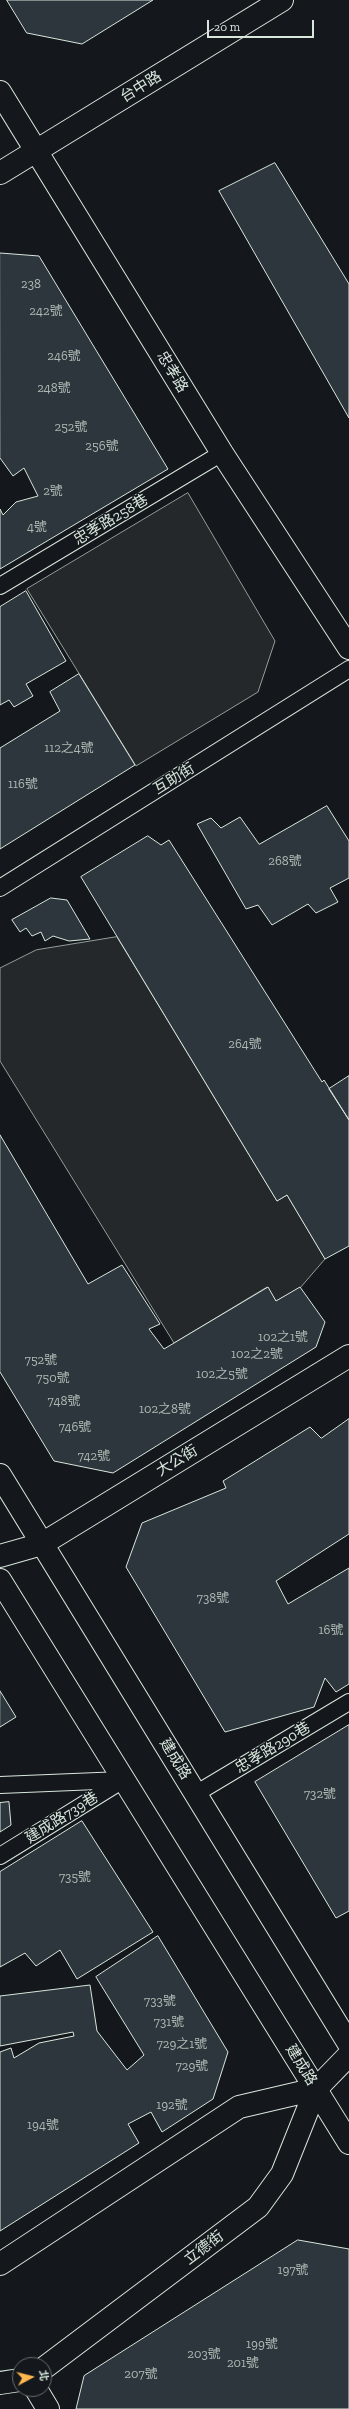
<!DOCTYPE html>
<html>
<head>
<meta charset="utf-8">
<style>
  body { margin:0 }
  #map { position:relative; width:349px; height:2409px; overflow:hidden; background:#14181c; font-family:"Zilla Slab","Noto Sans TC",serif }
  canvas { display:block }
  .north { position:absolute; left:12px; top:2357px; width:40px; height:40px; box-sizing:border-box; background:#14181c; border:1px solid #626a69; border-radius:50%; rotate:83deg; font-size:11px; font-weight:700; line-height:16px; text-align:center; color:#d8e6dc }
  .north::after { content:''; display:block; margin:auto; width:14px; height:18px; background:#ffb74d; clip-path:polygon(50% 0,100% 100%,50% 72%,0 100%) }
  .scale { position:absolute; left:207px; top:20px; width:107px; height:18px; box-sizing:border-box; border:2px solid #d8e6dc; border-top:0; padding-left:5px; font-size:12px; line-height:14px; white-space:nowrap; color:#d8e6dc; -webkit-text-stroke:3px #14181c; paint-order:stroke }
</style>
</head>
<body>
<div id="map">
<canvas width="349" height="2409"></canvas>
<div class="north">北</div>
<div class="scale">20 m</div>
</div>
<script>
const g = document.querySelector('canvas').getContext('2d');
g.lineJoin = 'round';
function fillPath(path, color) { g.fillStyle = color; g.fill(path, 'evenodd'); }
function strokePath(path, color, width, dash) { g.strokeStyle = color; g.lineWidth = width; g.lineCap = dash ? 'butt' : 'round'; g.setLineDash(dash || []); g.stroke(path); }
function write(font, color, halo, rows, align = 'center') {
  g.font = font + ' "Zilla Slab","Noto Sans TC",serif'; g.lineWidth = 3; g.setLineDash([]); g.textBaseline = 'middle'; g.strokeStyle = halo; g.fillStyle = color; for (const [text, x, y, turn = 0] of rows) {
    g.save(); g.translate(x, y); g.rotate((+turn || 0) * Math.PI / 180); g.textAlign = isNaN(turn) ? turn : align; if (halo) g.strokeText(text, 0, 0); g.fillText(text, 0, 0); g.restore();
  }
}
const parking = new Path2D(`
  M188 493 275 641 258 692 136 766 27 589Z
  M117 937 277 1201 287 1195 325 1259 300 1288 276 1301 267 1287 174 1343 0 1061V968L36 950Z`);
fillPath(parking, '#24282b');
strokePath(parking, '#939e99', 1);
const building = new Path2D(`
  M7 0H153L82 44 27 33Z
  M275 163 349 284V418L219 191Z
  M0 253 39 256 168 469 0 569V509L3 515 16 502 38 496 24 468 13 476 0 458Z
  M26 591 66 661 26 684 33 696 14 707 9 700 0 705V607Z
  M79 674 135 765 0 849V748L60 711 50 692Z
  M327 806 349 841V878L330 888 338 902 316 913 308 904 272 925 258 905 246 909 197 824 211 818 221 828 240 817 259 844Z
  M148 836 161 845 169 840 322 1082 324 1080 349 1120V1246L325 1259 287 1195 277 1201 81 877Z
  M51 898 67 900 90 939 69 941 53 936 45 941 41 932 32 936 26 928 20 932 12 920Z
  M349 1076V1120L329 1089Z
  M0 1135 88 1284 122 1265 160 1324 149 1329 164 1349 268 1287 276 1301 300 1287 325 1322 316 1347 113 1473 54 1461 0 1372Z
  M349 1419V1534L276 1581 288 1604 349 1568V1684L336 1692 325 1678 314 1707 225 1732 126 1567 142 1523 226 1488 223 1481 310 1427 321 1438Z
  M0 1691 16 1717 0 1727Z
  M349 1725V1911L336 1918 255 1782Z
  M9 1802 11 1825 0 1832V1803Z
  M82 1821 153 1932 77 1979 60 1950 36 1966 25 1953 0 1967V1872Z
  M158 1936 228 2052 213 2099 162 2132 151 2112 128 2124 139 2143 0 2231V2052L11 2048 14 2058 39 2043 74 2036 73 2032 0 2046V1996L90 1985 97 2031 127 2070 144 2055 96 1977Z
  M298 2240 349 2249V2409H76L84 2376Z`);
fillPath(building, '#2c363c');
strokePath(building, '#d8e6dc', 1);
const lane = new Path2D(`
  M0 586 222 453
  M0 888 349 669
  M0 1785 122 1780
  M197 1793 349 1702
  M0 1856 123 1780`);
const street = new Path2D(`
  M0 92 222 453 349 648
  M0 1556 42 1544 349 1356
  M0 2264 239 2107 316 2089
  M44 2368 258 2207 282 2174 316 2089 349 2055
  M0 2383 20 2380
  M36 2389 48 2409`);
const secondary = new Path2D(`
  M0 173 282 0`);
const primary = new Path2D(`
  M0 1475 349 2044
  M0 1580 349 2143`);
strokePath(lane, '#d8e6dc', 18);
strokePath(street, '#d8e6dc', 24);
strokePath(secondary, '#d8e6dc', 24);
strokePath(primary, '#d8e6dc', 24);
strokePath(lane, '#14181c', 16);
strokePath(street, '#14181c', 22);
strokePath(secondary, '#14181c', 22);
strokePath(primary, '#14181c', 22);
write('13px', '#adbab4', null, [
  ["238",31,284],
  ["242號",46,311],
  ["246號",64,356],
  ["248號",54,388],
  ["252號",71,427],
  ["256號",102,446],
  ["2號",53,491],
  ["4號",37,527],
  ["112之4號",69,748],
  ["116號",23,784],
  ["268號",285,861],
  ["264號",245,1044],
  ["102之1號",283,1337],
  ["102之2號",257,1354],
  ["752號",41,1360],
  ["102之5號",222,1374],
  ["750號",53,1378],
  ["748號",64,1401],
  ["102之8號",165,1409],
  ["746號",75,1427],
  ["742號",94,1456],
  ["738號",213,1598],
  ["16號",331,1630],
  ["732號",320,1794],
  ["735號",75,1877],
  ["733號",160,2001],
  ["731號",169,2022],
  ["729之1號",182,2044],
  ["729號",192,2066],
  ["192號",172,2105],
  ["194號",43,2125],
  ["197號",293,2270],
  ["199號",262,2344],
  ["203號",204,2354],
  ["201號",243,2363],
  ["207號",141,2374]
]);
write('15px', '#d8e6dc', '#14181c', [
  ["台中路",141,87,-32],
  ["忠孝路",172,372,59],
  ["忠孝路258巷",111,520,-31],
  ["互助街",174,779,-32],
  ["大公街",177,1461,-31],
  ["忠孝路290巷",273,1748,-31],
  ["建成路",175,1759,58],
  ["建成路739巷",62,1818,-32],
  ["建成路",301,2065,58],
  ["立德街",204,2248,-37]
]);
</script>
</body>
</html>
